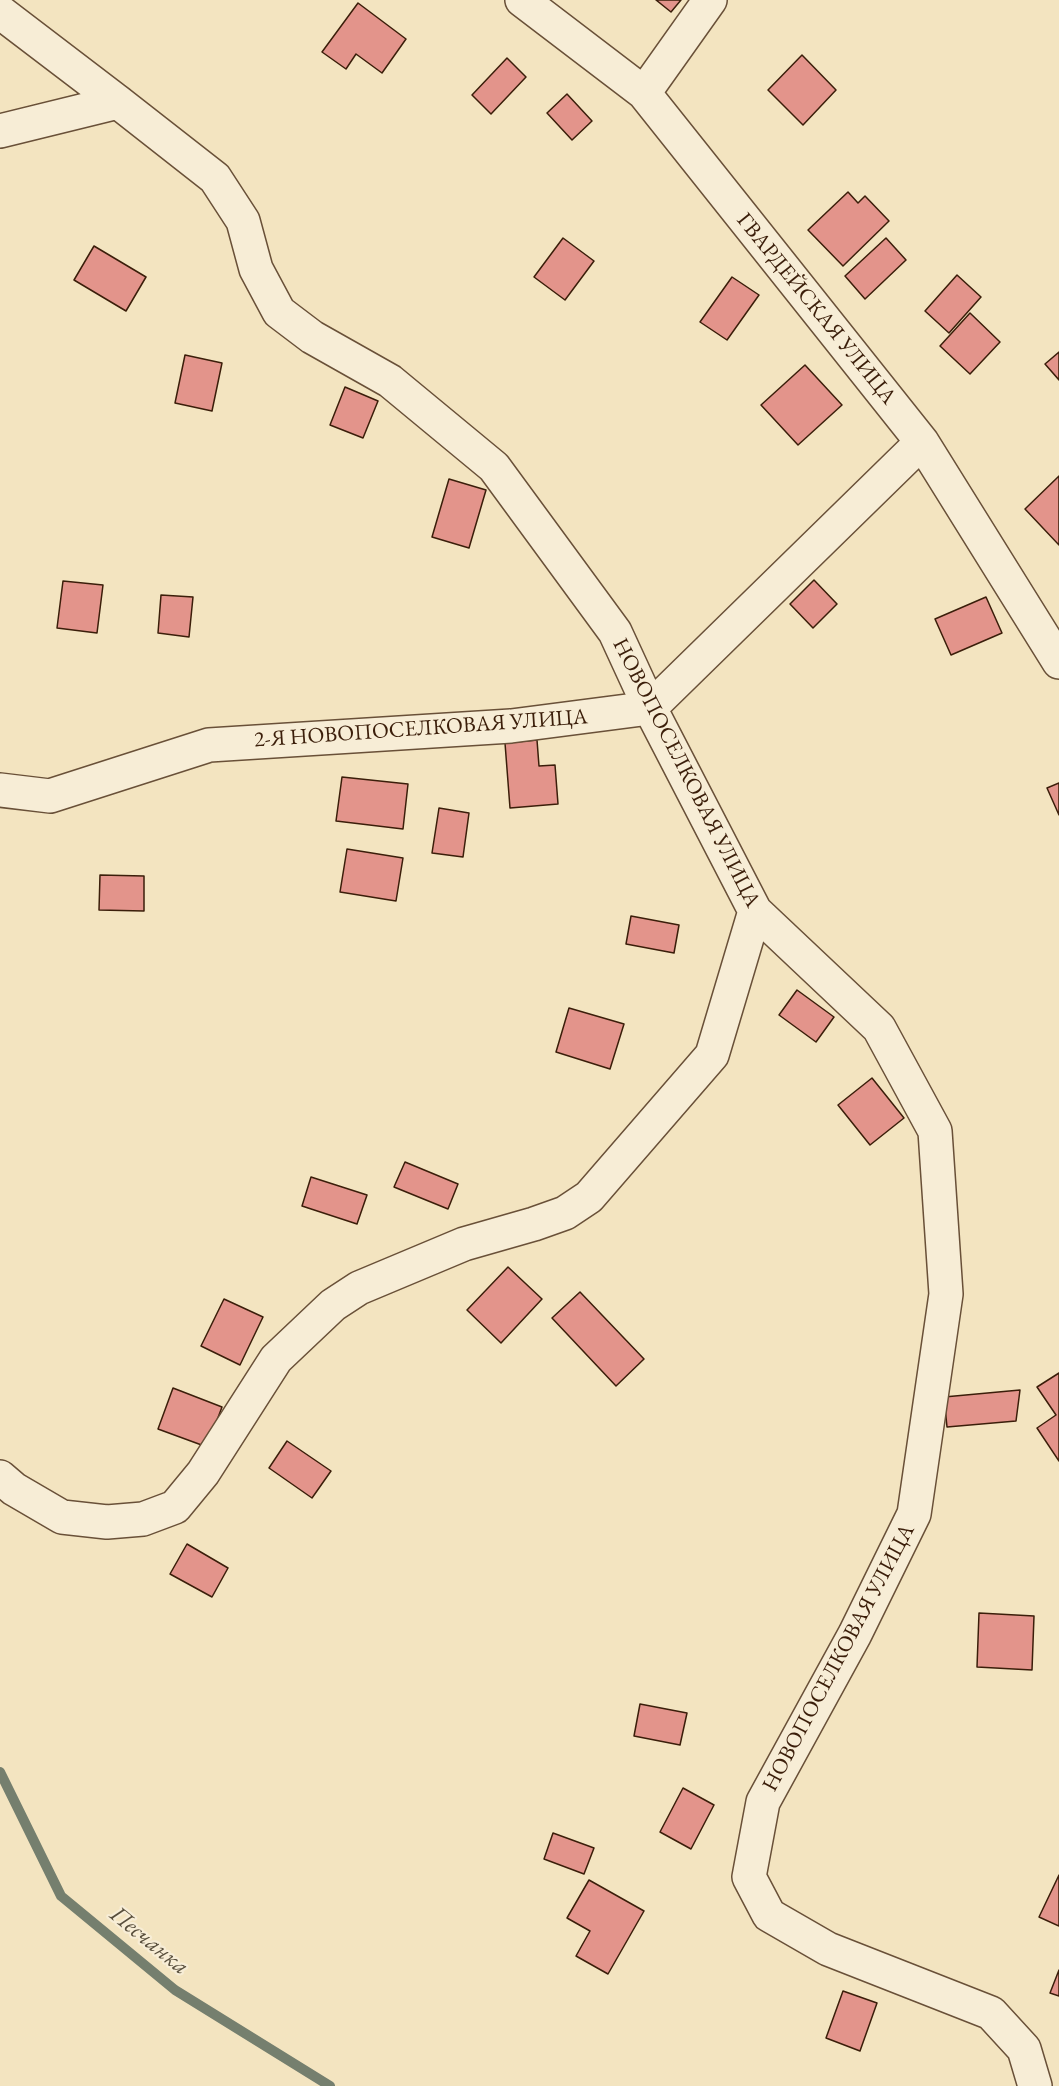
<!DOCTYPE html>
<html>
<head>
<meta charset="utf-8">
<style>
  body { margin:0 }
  canvas { display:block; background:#f3e4c0 }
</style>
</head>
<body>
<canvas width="1059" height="2086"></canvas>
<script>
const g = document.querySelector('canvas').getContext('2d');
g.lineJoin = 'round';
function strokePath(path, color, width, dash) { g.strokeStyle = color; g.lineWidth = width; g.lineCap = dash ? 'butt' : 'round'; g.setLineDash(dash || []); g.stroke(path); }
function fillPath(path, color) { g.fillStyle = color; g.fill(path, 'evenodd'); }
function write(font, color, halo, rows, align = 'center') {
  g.font = font + ' "EB Garamond",serif'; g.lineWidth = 4.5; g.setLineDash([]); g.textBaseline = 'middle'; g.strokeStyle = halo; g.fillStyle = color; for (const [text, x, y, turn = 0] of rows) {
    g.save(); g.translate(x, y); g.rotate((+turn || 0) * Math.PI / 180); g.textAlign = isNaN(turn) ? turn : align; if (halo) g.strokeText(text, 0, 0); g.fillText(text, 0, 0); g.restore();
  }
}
strokePath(new Path2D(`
  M0 1772 61 1896 175 1990 330 2086`), '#757f6e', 10);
const building = new Path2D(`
  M656 0H681L671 12Z
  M358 3 406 39 382 73 356 54 346 69 322 52Z
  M802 55 836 90 803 125 768 90Z
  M507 58 526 77 491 114 472 95Z
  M567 94 592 121 572 140 547 113Z
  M848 192 858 203 865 196 889 221 843 266 808 230Z
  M563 238 594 261 565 300 534 277Z
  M886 238 906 260 865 299 845 276Z
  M94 246 146 277 126 311 74 280Z
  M957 275 981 297 949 333 925 311Z
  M732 277 759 295 727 340 700 322Z
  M970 313 1000 342 970 374 940 346Z
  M1059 352V380L1045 364Z
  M185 355 222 363 212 411 175 403Z
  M805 365 842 405 798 445 761 405Z
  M345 387 378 401 363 438 330 425Z
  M1059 476V545L1025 509Z
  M449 479 486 490 469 548 432 537Z
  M814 580 837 604 813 628 790 604Z
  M63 581 103 585 97 633 57 628Z
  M161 595 193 597 189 637 158 633Z
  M986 597 1002 633 951 655 935 619Z
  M537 740 539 766 555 765 558 804 510 808 505 743Z
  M342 777 408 784 403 829 336 821Z
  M1059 783V815L1047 788Z
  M439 808 469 813 463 857 432 853Z
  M347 849 403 858 396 901 340 892Z
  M100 875 144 876V911L99 910Z
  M631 916 679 925 674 953 626 944Z
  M797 990 834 1017 816 1042 779 1015Z
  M569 1008 624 1024 610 1069 556 1052Z
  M872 1078 904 1118 870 1145 838 1105Z
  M405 1162 458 1184 448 1209 394 1187Z
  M311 1177 367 1195 357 1224 302 1206Z
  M508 1267 542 1299 501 1343 467 1310Z
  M580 1292 644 1359 616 1386 552 1318Z
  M224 1299 263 1317 240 1365 201 1346Z
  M1059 1373V1461L1037 1428 1056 1415 1037 1387Z
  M173 1388 222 1407 207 1447 158 1429Z
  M1020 1390 1016 1421 947 1427 944 1397Z
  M287 1441 331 1471 312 1498 269 1468Z
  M187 1544 228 1568 212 1597 170 1574Z
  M979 1613 1034 1616 1032 1670 977 1667Z
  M640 1704 687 1713 680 1745 634 1736Z
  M683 1788 714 1805 691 1849 660 1832Z
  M553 1833 594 1848 584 1874 544 1859Z
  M1059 1875V1926L1039 1917Z
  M589 1880 644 1911 608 1974 576 1956 590 1931 567 1918Z
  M1059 1970V1996L1050 1993Z
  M843 1991 877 2003 860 2051 826 2038Z`);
fillPath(building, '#e3948b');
strokePath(building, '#3b1e0a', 1.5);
const minor = new Path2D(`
  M522 0 644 93 922 442 1059 662
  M0 12 118 102 215 178 243 221 256 269 279 312 312 337 390 381 494 467 615 632 650 708 755 911 879 1028 935 1131 946 1294 914 1514 855 1634 763 1802 749 1877 769 1915 828 1949 991 2013 1024 2049 1035 2086
  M644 93 710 0
  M0 131 118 102
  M0 790 50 796 209 745 511 726 650 708 922 442
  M0 1477 14 1489 62 1517 107 1522 143 1519 175 1507 203 1473 276 1359 333 1305 359 1288 464 1244 534 1224 565 1213 589 1197 712 1055 755 911`);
strokePath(minor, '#695038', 36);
strokePath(minor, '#f7edd6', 33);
write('22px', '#3b1e0a', '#f7edd6', [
  ["ГВАРДЕЙСКАЯ УЛИЦА",816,309,51],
  ["2-Я НОВОПОСЕЛКОВАЯ УЛИЦА",421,729,-4],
  ["НОВОПОСЕЛКОВАЯ УЛИЦА",686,773,63],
  ["НОВОПОСЕЛКОВАЯ УЛИЦА",839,1658,-62]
]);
write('italic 24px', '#584e3c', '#f7edd6', [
  ["Песчанка",149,1941,39]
]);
</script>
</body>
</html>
